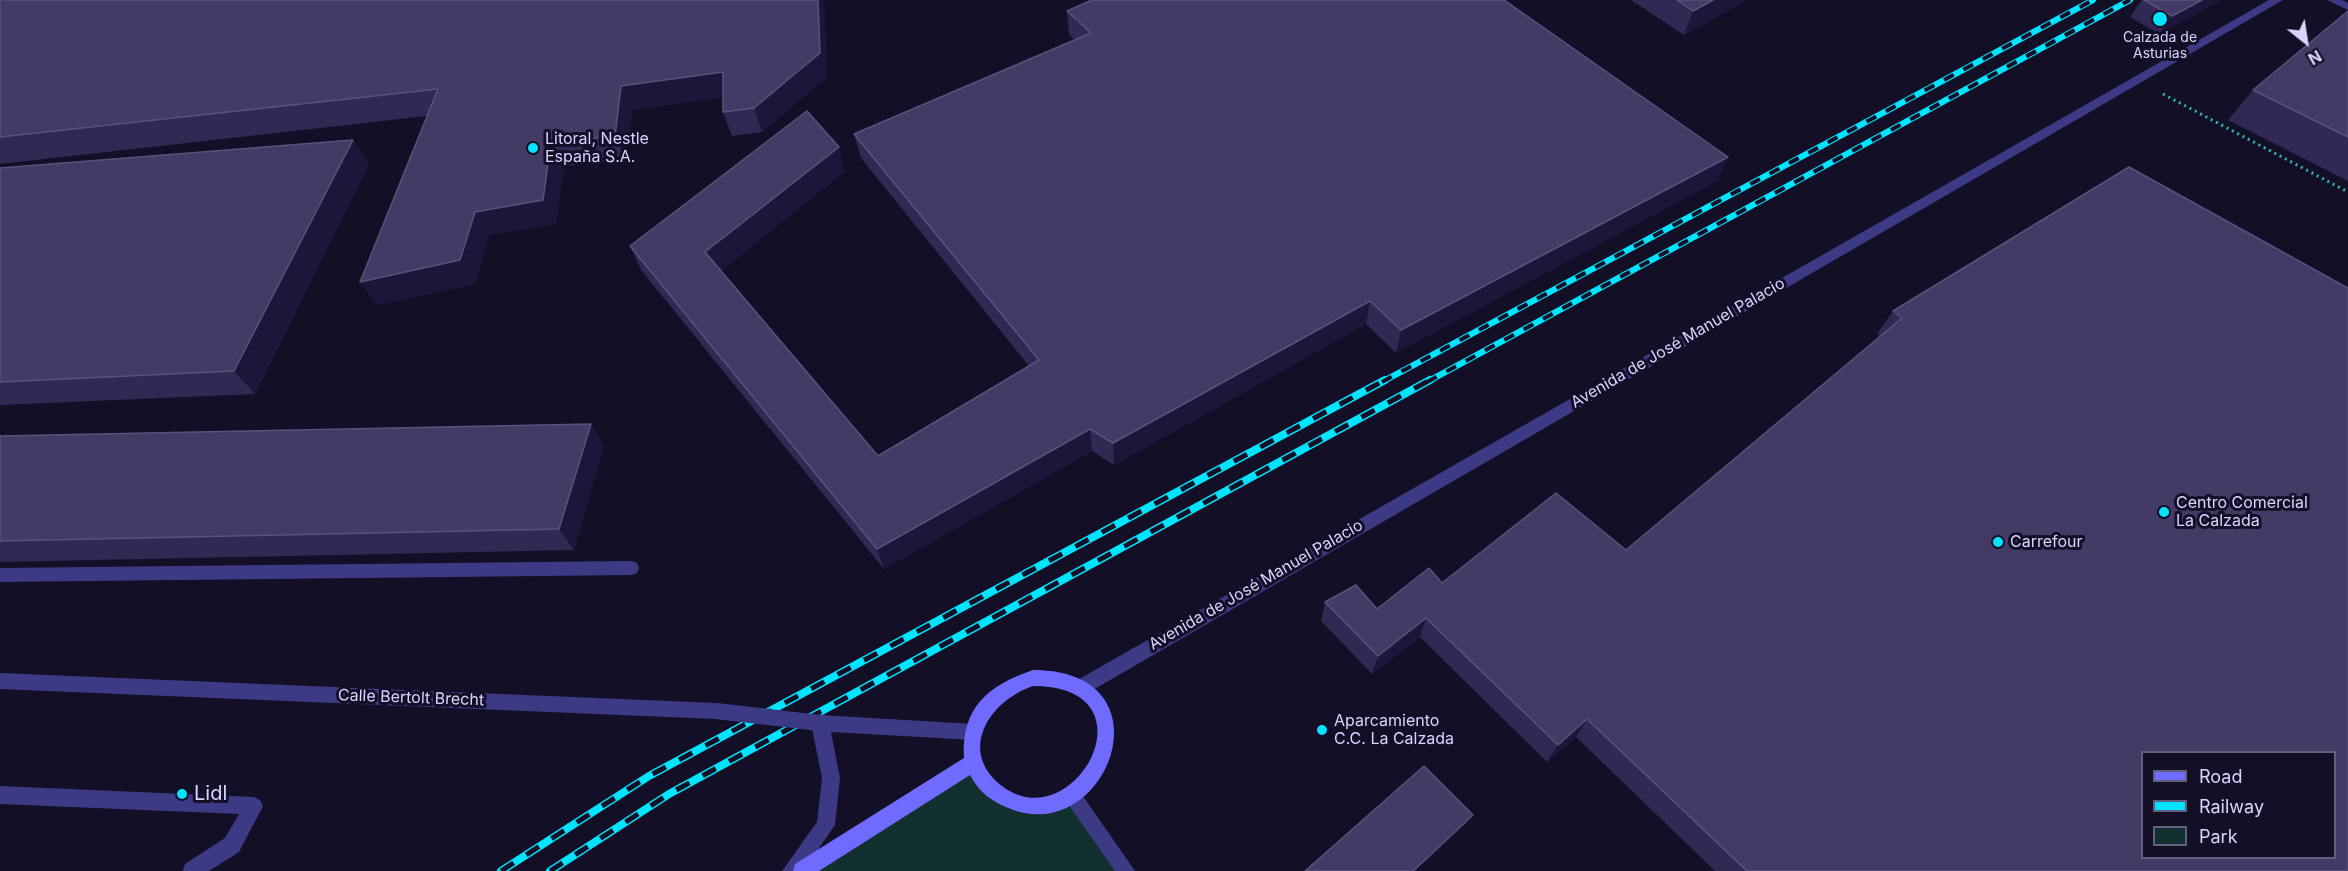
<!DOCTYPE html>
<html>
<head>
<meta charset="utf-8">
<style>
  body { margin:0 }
  #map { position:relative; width:2348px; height:871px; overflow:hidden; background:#130f26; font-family:Inter,sans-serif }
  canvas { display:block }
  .legend { position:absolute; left:2141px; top:751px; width:195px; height:108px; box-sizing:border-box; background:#130f26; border:2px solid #625e7d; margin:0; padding:8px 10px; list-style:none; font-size:18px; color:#d9d4ff }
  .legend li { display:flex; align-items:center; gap:12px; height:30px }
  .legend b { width:30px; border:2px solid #625e7d }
  .north { position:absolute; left:2276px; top:12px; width:60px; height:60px; -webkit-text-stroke:4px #130f26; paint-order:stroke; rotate:150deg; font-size:16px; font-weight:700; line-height:24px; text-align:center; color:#d9d4ff }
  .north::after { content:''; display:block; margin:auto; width:21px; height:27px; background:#d9d4ff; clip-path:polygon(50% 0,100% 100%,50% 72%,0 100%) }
</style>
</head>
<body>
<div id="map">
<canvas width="2348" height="871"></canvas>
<ul class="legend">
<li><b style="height:8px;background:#6f6bff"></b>Road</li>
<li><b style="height:8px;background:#00e5ff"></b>Railway</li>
<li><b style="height:16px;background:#12302f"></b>Park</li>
</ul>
<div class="north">N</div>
</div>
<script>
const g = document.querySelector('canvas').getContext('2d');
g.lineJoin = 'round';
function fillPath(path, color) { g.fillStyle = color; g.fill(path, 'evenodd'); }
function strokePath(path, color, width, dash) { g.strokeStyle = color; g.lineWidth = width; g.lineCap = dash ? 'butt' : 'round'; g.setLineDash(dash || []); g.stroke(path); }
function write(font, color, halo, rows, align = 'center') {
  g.font = font + ' Inter,sans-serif'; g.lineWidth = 6; g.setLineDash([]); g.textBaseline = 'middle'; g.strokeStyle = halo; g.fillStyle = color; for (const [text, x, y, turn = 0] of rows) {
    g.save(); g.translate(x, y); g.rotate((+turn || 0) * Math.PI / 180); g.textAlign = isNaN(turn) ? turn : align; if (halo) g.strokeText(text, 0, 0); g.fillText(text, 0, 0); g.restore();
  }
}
fillPath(new Path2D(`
  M974 762 1008 800 1072 795 1126 871H802Z`), '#12302f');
strokePath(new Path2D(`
  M2163 94 2348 192`), '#2fb8b0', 3, [2, 4]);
fillPath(new Path2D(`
  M631 561 637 563 639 568 637 573 631 575 0 582V568Z
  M0 786 254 797 260 800 263 806 239 852 209 871H183L185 864 225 838 239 814 0 804Z`), '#3d3a85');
fillPath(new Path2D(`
  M2327 0H2342L2348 3V10Z
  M1072 786 1078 789 1135 871H1115L1066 801 1063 795 1066 789Z`), '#3d3a85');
fillPath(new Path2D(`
  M2269 0H2283L1086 694 1080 696 1074 694 1071 688 1074 682Z
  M0 673 716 703 722 705 725 711 722 717 716 719 0 689Z
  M820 715 974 724 980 726 983 732 980 738 974 740 831 732 840 778 835 825 803 871H782L817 822 822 778 811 723 814 717Z`), '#3d3a85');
fillPath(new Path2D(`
  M1033 670C1174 670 1108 847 1011 809 993 803 979 792 970 775L819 871H793L795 864 964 758C961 707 989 685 1033 670ZM1033 686C1159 686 1074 841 1002 786 957 751 989 701 1033 686Z`), '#6f6bff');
const railFar1 = new Path2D(`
  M1382 382 2093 0
  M1427 382 2130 0`);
const rail = new Path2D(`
  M501 871 649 776 1385 380
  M550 871 669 794 1430 380`);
strokePath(railFar1, '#00e5ff', 6);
strokePath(rail, '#00e5ff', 8);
strokePath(railFar1, '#130f26', 4, [11]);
strokePath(rail, '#130f26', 5, [15]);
strokePath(new Path2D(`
  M716 711 820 723`), '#3d3a85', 16);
fillPath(new Path2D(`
  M0 0H824L827 77 762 132 732 136 723 112V97L632 110 626 160 564 166 556 224 489 235 475 284 377 305 360 282 427 116 0 164Z
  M1631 0H1747L1684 35Z
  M2142 0H2221L2159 34 2130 17Z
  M1067 11 1728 157 1717 181 1396 353 1366 324 1114 465 1092 451 884 569 641 270 630 246 845 171 721 271 878 456 1029 366 861 158 854 134 1075 40 1069 35Z
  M2348 11V181L2228 120 2253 90Z
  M369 164 255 394 0 405V168Z
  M2348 286V871H1715L1576 737 1547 762 1420 637 1372 674 1321 621 1325 602 1377 609 1442 583 1626 550 1880 336 1877 334 1893 311 2346 288Z
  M591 424 604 446 574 550 0 562V436Z`), '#312854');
fillPath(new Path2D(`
  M818 0H824L827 77 762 132 754 108Z
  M1713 0H1747L1684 35 1693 11Z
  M2202 0H2221L2159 34 2172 16Z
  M723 72 731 96 632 110 626 160 615 136 621 86Z
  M353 140 369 164 255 394 234 371Z
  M551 142 564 166 556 224 489 235 475 284 377 305 360 282 475 212Z
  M839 147 845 171 715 276 705 252Z
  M1728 157 1717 181 1396 353 1401 330Z
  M1370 301 1366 324 1114 465 1113 443Z
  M591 424 604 446 574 550 559 529Z
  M1090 429 1092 451 884 569 877 549Z
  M1426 618 1420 637 1372 674 1378 656Z
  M1587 719 1576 737 1547 762 1558 745Z
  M1473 815 1469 821 1416 871H1413Z`), '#1d163a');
const building = new Path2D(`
  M0 0H818L820 53 754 108 723 112V72L621 86 615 136 551 142 543 200 475 212 460 260 360 282 438 89 0 137Z
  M1092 0H1504L1728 157 1401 330 1370 301 1113 443 1090 429 877 549 630 246 807 111 839 147 705 252 878 456 1039 360 854 134 1091 33 1067 11Z
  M1677 0H1713L1693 11Z
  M2144 0H2202L2172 16Z
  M2348 11V137L2253 90Z
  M353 140 234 371 0 382V168Z
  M2129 167 2348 288V871H1747L1587 719 1558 745 1426 618 1378 656 1325 602 1356 585 1377 609 1429 568 1442 583 1556 493 1626 550 1902 318 1893 311ZM2142 753H2334V858H2142Z
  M591 424 559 529 0 541V436Z
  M1424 766 1473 815 1413 871H1305Z`);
fillPath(building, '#433a66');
strokePath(building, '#5a527e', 1.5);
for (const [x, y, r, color] of [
  [2160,19,8,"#00e5ff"],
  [533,148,6,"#00e5ff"],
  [2164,512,6,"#00e5ff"],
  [1998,542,6,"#00e5ff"],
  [1322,730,6,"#00e5ff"],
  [182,794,6,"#00e5ff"]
]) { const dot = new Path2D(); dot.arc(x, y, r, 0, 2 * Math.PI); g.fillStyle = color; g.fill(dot); strokePath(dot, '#130f26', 2); }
write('14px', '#d9d4ff', '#130f26', [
  ["Calzada de",2160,38],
  ["Asturias",2160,54]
]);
write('16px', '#d9d4ff', '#130f26', [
  ["Litoral, Nestle",545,139],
  ["España S.A.",545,157],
  ["Centro Comercial",2176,503],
  ["La Calzada",2176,521],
  ["Carrefour",2010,542],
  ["Aparcamiento",1334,721],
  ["C.C. La Calzada",1334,739]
], 'left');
write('16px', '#d9d4ff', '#130f26', [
  ["Avenida de José Manuel Palacio",1678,343,-30],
  ["Avenida de José Manuel Palacio",1256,585,-30],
  ["Calle Bertolt Brecht",411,698,2]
]);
write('20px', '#d9d4ff', '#130f26', [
  ["Lidl",194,794]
], 'left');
</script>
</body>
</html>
